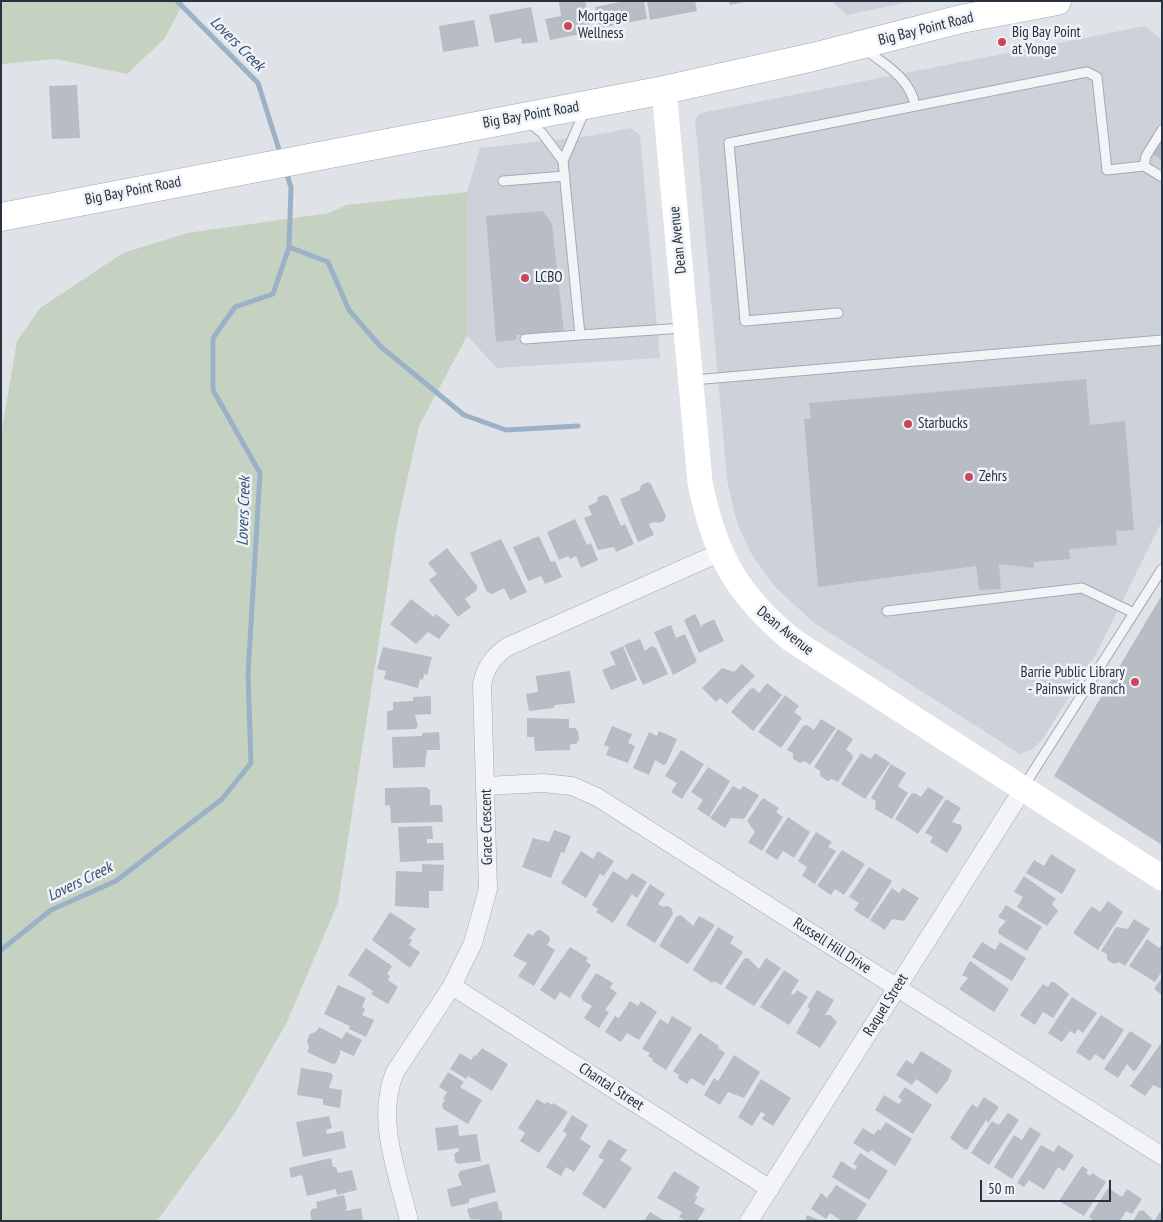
<!DOCTYPE html>
<html>
<head>
<meta charset="utf-8">
<style>
  body { margin:0 }
  #map { position:relative; width:1163px; height:1222px; overflow:hidden; background:#dfe3e8; font-family:"PT Sans Narrow",sans-serif }
  canvas { display:block }
  .frame { position:absolute; inset:0; border:2px solid #28313f; pointer-events:none }
  .scale { position:absolute; left:980px; top:1180px; width:131px; height:22px; box-sizing:border-box; border:2px solid #28313f; border-top:0; padding-left:6px; font-size:15px; line-height:18px; white-space:nowrap; color:#28313f; -webkit-text-stroke:4px #eff2f6; paint-order:stroke }
</style>
</head>
<body>
<div id="map">
<canvas width="1163" height="1222"></canvas>
<div class="frame"></div>
<div class="scale">50 m</div>
</div>
<script>
const g = document.querySelector('canvas').getContext('2d');
g.lineJoin = 'round';
function fillPath(path, color) { g.fillStyle = color; g.fill(path, 'evenodd'); }
function strokePath(path, color, width, dash) { g.strokeStyle = color; g.lineWidth = width; g.lineCap = dash ? 'butt' : 'round'; g.setLineDash(dash || []); g.stroke(path); }
function write(font, color, halo, rows, align = 'center') {
  g.font = font + ' "PT Sans Narrow",sans-serif'; g.lineWidth = 5; g.setLineDash([]); g.textBaseline = 'middle'; g.strokeStyle = halo; g.fillStyle = color; for (const [text, x, y, turn = 0] of rows) {
    g.save(); g.translate(x, y); g.rotate((+turn || 0) * Math.PI / 180); g.textAlign = isNaN(turn) ? turn : align; if (halo) g.strokeText(text, 0, 0); g.fillText(text, 0, 0); g.restore();
  }
}
fillPath(new Path2D(`
  M831 1H914L847 15Z
  M1145 26 1162 40V521L1096 654 1042 740 1031 750 1020 754 813 622 774 586 752 555 737 523 727 480 695 119 701 113Z
  M631 128 640 135 660 358 497 368 467 336V192L480 148 590 136Z`), '#cdd2da');
fillPath(new Path2D(`
  M1 1H184L165 38 127 74 56 59 2 64Z
  M467 192V336L419 426 397 525 338 903 287 1022 235 1113 157 1221H1V435L17 341 40 308 123 253 187 233 329 213 346 205Z`), '#c5d2c1');
strokePath(new Path2D(`
  M177 1 258 83 281 156
  M289 247 328 262 349 310 380 346 464 415 506 430 578 426
  M1 950 51 910 116 881 222 799 251 763 248 674 260 473 213 390V338L235 307 273 294 289 247 291 188 286 171`), '#9bb1c8', 5);
fillPath(new Path2D(`
  M585 1 591 32 550 40 545 19 561 16 559 2Z
  M625 1H644L647 19 599 28 595 7Z
  M647 1H695L697 11 650 20Z
  M729 1H744V2L730 5Z
  M531 7 538 42 522 44 521 38 495 43 489 15Z
  M474 20 479 46 443 52 439 26Z
  M77 85 80 138 52 139 49 86Z
  M1162 134V160L1151 153Z
  M543 211 552 224 564 332 517 335 516 340 496 342 486 216Z
  M1086 379 1090 425 1125 421 1134 530 1116 531 1117 545 1069 549 1070 559 1034 562V568L999 564 1001 589 979 590 976 566 818 587 804 419H811L809 403Z
  M648 482 651 484 666 516 664 521 659 523 654 522 649 524 654 535 638 542 620 499 640 490 641 485Z
  M604 495 608 496 621 526 625 524 634 544 616 552 614 547 598 550 584 518 592 515 588 506 597 502 598 497Z
  M575 519 587 545 591 543 598 560 581 568 576 556 570 559 568 556 559 560 547 532Z
  M539 536 551 562 555 561 562 577 545 584 541 576 528 581 513 547Z
  M501 539 527 592 510 600 504 588 492 594 487 592 470 553Z
  M447 548 477 586V590L465 599 471 607 458 617 429 580 437 574 428 563Z
  M1162 595V845L1054 776Z
  M411 599 434 617 436 614 450 625 439 639 428 632 416 644 390 624Z
  M695 614 702 628V625L714 619 724 641 699 653 684 620Z
  M671 625 676 638 685 634 697 662 673 675 654 632Z
  M640 639 645 651 651 646 656 648 668 674 643 685 624 645Z
  M623 646 637 680 611 690 602 670 614 665 616 666 610 652Z
  M383 647 432 657 427 675 424 674 423 680 420 679 418 688 384 679 386 671 377 669Z
  M742 664 755 676 727 704 720 698 716 702 702 688 722 668 734 672Z
  M570 671 575 703 555 705 553 708 529 711 526 694 538 692 536 676Z
  M767 683 782 695 753 731 731 712 750 689 754 688 759 693Z
  M785 695 799 706 794 712 802 718 781 748 758 732Z
  M431 696V714L415 715 418 726 415 729 387 730V711L393 710V702L413 701V697Z
  M527 718 569 719V728H575L578 731 579 740 576 744H570V750L535 751 534 737H527Z
  M821 719 836 728 810 765 805 761 800 763 793 759V753L787 750 803 726 807 725 814 730Z
  M612 726 632 734 628 743 635 746 628 763 606 755 609 747 604 745Z
  M838 729 853 739 846 750 852 754 853 758 838 782 832 779 828 781 820 776V771L814 767Z
  M659 731 677 739 666 764 663 765 655 760 649 775 633 768 649 732 657 736Z
  M439 732 440 750H427L425 767 393 768 392 737 422 736V733Z
  M681 750 704 764 682 799 671 792 677 783 665 776Z
  M861 753 871 759 875 753 890 763 865 799 841 784Z
  M891 764 906 773 898 786 908 793 892 819 875 809 876 801 871 798Z
  M708 767 730 781 709 817 697 809 703 800 691 792Z
  M733 786 740 790 743 786 759 795 744 819 731 818 725 828 710 818Z
  M426 787 430 790V805H442L443 822 391 823 390 805 385 806V788Z
  M928 787 944 797 918 834 895 819 911 794 915 793 921 797Z
  M763 798 779 808 776 812 783 817 762 851 748 842 755 832 747 821Z
  M946 799 961 808 952 822 961 825 962 829 947 853 930 842 933 837 925 833Z
  M788 817 810 832 794 858 783 851 777 860 765 852Z
  M432 826 433 839H427V843H443L444 860 400 862 398 827Z
  M554 830 571 836 564 853 561 852 551 878 522 867 533 838 549 842Z
  M816 832 832 842 828 847 836 851 815 884 802 876 807 867 798 861Z
  M842 850 865 864 844 895 835 889 831 895 817 886Z
  M581 851 593 859 598 851 614 861 604 876 600 874 586 898 561 883Z
  M1051 854 1076 870 1062 894 1026 873 1034 860 1044 866Z
  M422 864 444 865 443 891H429V908L395 906 396 871 422 872Z
  M869 867 892 881 868 919 854 910 859 903 849 897Z
  M613 871 627 880 632 873 647 882 637 898 632 894 613 923 596 912 598 909 592 905Z
  M1024 876 1056 899 1052 904 1058 911 1047 926 1017 907 1023 897 1014 892Z
  M650 884 665 894 658 904 663 907 668 906 672 909 673 914 655 943 626 925Z
  M892 888 899 893 903 888 919 898 904 921 892 919 885 930 870 920Z
  M1108 901 1123 912 1098 950 1073 933 1090 908 1093 907 1100 912Z
  M1006 905 1042 927 1027 951 999 934 998 930 1006 921 998 917Z
  M390 912 416 929 409 938 412 940 409 945 420 952 410 968 372 940Z
  M681 915 693 926 699 916 715 925 688 964 659 946 677 916Z
  M1134 919 1150 929 1125 966 1119 962 1114 964 1107 960V954L1101 951 1116 927 1128 929Z
  M718 927 734 937 730 943 743 952 721 985 714 981 712 983 693 970Z
  M540 930 549 936 550 940 547 945 555 950 534 986 518 976 527 963 513 956 528 933 533 936 536 931Z
  M1147 939 1159 948 1162 944V971L1155 982 1129 966Z
  M982 942 995 950 1000 942 1026 958 1012 981 972 957Z
  M570 947 588 958 586 961 591 965 570 998 560 992 555 1000 540 990Z
  M366 948 392 966 387 974 390 976 388 980 398 987 388 1004 371 994 373 991 348 975Z
  M748 958 759 969 766 958 781 968 754 1006 725 988 744 959Z
  M970 961 1009 989 994 1012 959 989 968 978 962 975Z
  M784 970 799 980 791 993 794 995 797 990 808 997 789 1025 760 1007Z
  M596 973 613 983 610 988 617 993 605 1010 609 1012 599 1028 584 1018 592 1006 582 1000 581 996Z
  M1162 977V995L1154 989Z
  M1051 982H1054L1069 994 1053 1018 1043 1012 1035 1025 1020 1015 1043 984 1048 987Z
  M338 985 366 998 362 1007 365 1009 362 1015 374 1020 366 1037 349 1029 350 1026 324 1014Z
  M817 990 834 1000 825 1015H830L837 1022 820 1048 796 1033 810 1009 807 1007Z
  M1072 997 1097 1013 1083 1033 1078 1029 1075 1034 1070 1031 1062 1042 1048 1033Z
  M630 1001 638 1006 641 1001 657 1012 639 1040 627 1033 621 1042 605 1032 615 1016 619 1018Z
  M1101 1015 1124 1030 1104 1060 1095 1054 1090 1061 1076 1052Z
  M672 1016 692 1028 666 1070 652 1061 653 1059 648 1056 650 1053 642 1049 660 1019 668 1024Z
  M319 1027 342 1039 346 1032 362 1040 354 1056 340 1050V1054L336 1063 333 1064 307 1052 309 1048 307 1041 310 1034 317 1031Z
  M1130 1031 1152 1045 1136 1070 1133 1071 1127 1064 1118 1078 1104 1069Z
  M700 1033 719 1046 718 1048 725 1053 704 1086 691 1078 687 1084 678 1078 679 1075 673 1071Z
  M1162 1042V1089L1153 1085 1145 1096 1130 1086Z
  M482 1048 508 1064 492 1091 468 1076 466 1079 450 1069 460 1053 471 1060 474 1055 476 1056Z
  M921 1051 952 1070 948 1080 937 1094 916 1079 912 1085 896 1075 906 1060 913 1064Z
  M734 1055 760 1072 744 1098 728 1092 720 1105 704 1095 714 1078 718 1081Z
  M301 1068 331 1073 333 1076 329 1088 342 1090 340 1108 323 1105V1099L297 1095Z
  M448 1072 464 1082 460 1087 482 1100 468 1124 443 1109 442 1104 445 1100 443 1099 447 1092 439 1087Z
  M761 1079 791 1098 773 1126 762 1119 765 1114 761 1112 752 1126 738 1117Z
  M905 1087 932 1105 913 1134 875 1110 884 1095 899 1104 902 1100 898 1097Z
  M984 1097 999 1107 988 1123 986 1120 967 1150 964 1149 950 1138 972 1104 977 1108Z
  M537 1099 545 1104 547 1102 552 1105 553 1103 568 1112 539 1153 520 1141 525 1133 518 1128Z
  M1008 1113 1019 1120 989 1165 971 1153 992 1121 999 1125Z
  M572 1115 588 1125 580 1139 591 1146 574 1172 566 1167 561 1176 546 1167 567 1134 563 1131Z
  M329 1116 332 1128 326 1130 327 1134 343 1131 346 1148 303 1157 296 1122Z
  M886 1122 912 1139 895 1166 871 1150 869 1153 853 1143 863 1128 874 1135 878 1129 880 1131Z
  M458 1125 459 1136 477 1134 481 1161 458 1164 455 1161 454 1154 459 1151 458 1148 438 1151 435 1128Z
  M1030 1127 1041 1134 1012 1179 994 1167 1014 1135 1022 1140Z
  M609 1139 627 1150 620 1160 632 1168 605 1209 582 1194 604 1160 598 1157Z
  M1041 1145 1054 1152 1058 1145 1074 1155 1064 1171 1058 1167 1044 1190 1029 1180 1024 1187 1017 1183Z
  M860 1153 888 1171 869 1200 832 1177 841 1161 855 1170 857 1166 853 1164Z
  M331 1158 333 1167H336L338 1173 352 1170 357 1190 337 1195 336 1189 307 1196 302 1175 291 1178 289 1168Z
  M489 1164 496 1192 469 1199V1203L451 1207 447 1189 462 1185 458 1175 460 1171Z
  M1082 1166 1088 1170 1086 1173 1090 1176 1092 1173 1106 1182 1084 1216 1059 1201Z
  M674 1171 700 1187 695 1196 698 1197 694 1203 705 1209 697 1221H686L679 1217 682 1212 657 1198Z
  M836 1185 867 1204 856 1221H842L830 1213 826 1219 811 1209 821 1193 827 1198Z
  M1108 1188 1122 1197 1127 1189 1142 1199 1132 1214 1126 1211 1120 1221H1094L1089 1217Z
  M344 1195 347 1208 345 1211 361 1208 363 1221H312L310 1213 312 1209 317 1208 316 1202Z
  M497 1201 499 1210 502 1212V1221L470 1219 467 1209Z
  M1162 1209V1221H1154Z
  M1143 1210 1154 1221H1133L1139 1211Z
  M650 1212 665 1221H644Z
  M807 1215 821 1221H805Z`), '#b7bcc5');
const lane = new Path2D(`
  M864 49C885 64 911 79 915 106
  M585 110 563 161 580 335 684 328
  M527 121 542 133 563 161
  M1144 166 1146 156 1162 130
  M503 181 565 176
  M838 313 745 321 729 143 1087 72 1097 77 1107 170 1144 166 1162 177
  M525 339 580 335
  M693 380 1162 340
  M887 611 1082 588 1134 613
  M1024 786 1162 569`);
const street = new Path2D(`
  M486 786 543 783 572 786 597 797 1162 1156
  M452 986 770 1189
  M409 1221C398 1173 375 1120 395 1072L452 986 473 943 488 889 482 684C486 667 492 658 507 647L719 553
  M749 1221 1023 789`);
const primary = new Path2D(`
  M1 217 664 90 813 57 961 19 1057 1`);
strokePath(lane, '#a4aab2', 11);
strokePath(street, '#a4aab2', 19);
strokePath(primary, '#9fa7b4', 29);
strokePath(lane, '#f2f4f7', 9);
strokePath(street, '#f2f4f7', 18);
strokePath(new Path2D(`
  M664 90 700 482C714 553 736 594 792 640L1162 878`), '#fff', 25);
strokePath(primary, '#fff', 28);
for (const [x, y, r, color] of [
  [568,26,5,"#cb465b"],
  [1002,42,5,"#cb465b"],
  [525,278,5,"#cb465b"],
  [908,424,5,"#cb465b"],
  [969,477,5,"#cb465b"],
  [1135,682,5,"#cb465b"]
]) { const dot = new Path2D(); dot.arc(x, y, r, 0, 2 * Math.PI); g.fillStyle = color; g.fill(dot); strokePath(dot, '#eff2f6', 2); }
write('15px', '#28313f', '#eff2f6', [
  ["Mortgage",578,17],
  ["Wellness",578,34],
  ["Big Bay Point",1012,33],
  ["at Yonge",1012,50],
  ["LCBO",535,278],
  ["Starbucks",918,424],
  ["Zehrs",979,477],
  ["Barrie Public Library",1125,673,"right"],
  ["- Painswick Branch",1125,690,"right"]
], 'left');
write('15px', '#28313f', '#eff2f6', [
  ["Big Bay Point Road",926,29,-14],
  ["Big Bay Point Road",531,115,-10],
  ["Big Bay Point Road",133,191,-11],
  ["Dean Avenue",678,240,-96],
  ["Dean Avenue",785,631,39],
  ["Grace Crescent",487,827,-91],
  ["Russell Hill Drive",832,946,33],
  ["Raquel Street",886,1005,-58],
  ["Chantal Street",611,1087,33]
]);
write('italic 16px', '#335072', '#eff2f6', [
  ["Lovers Creek",237,44,45],
  ["Lovers Creek",244,511,-88],
  ["Lovers Creek",80,882,-26]
]);
</script>
</body>
</html>
